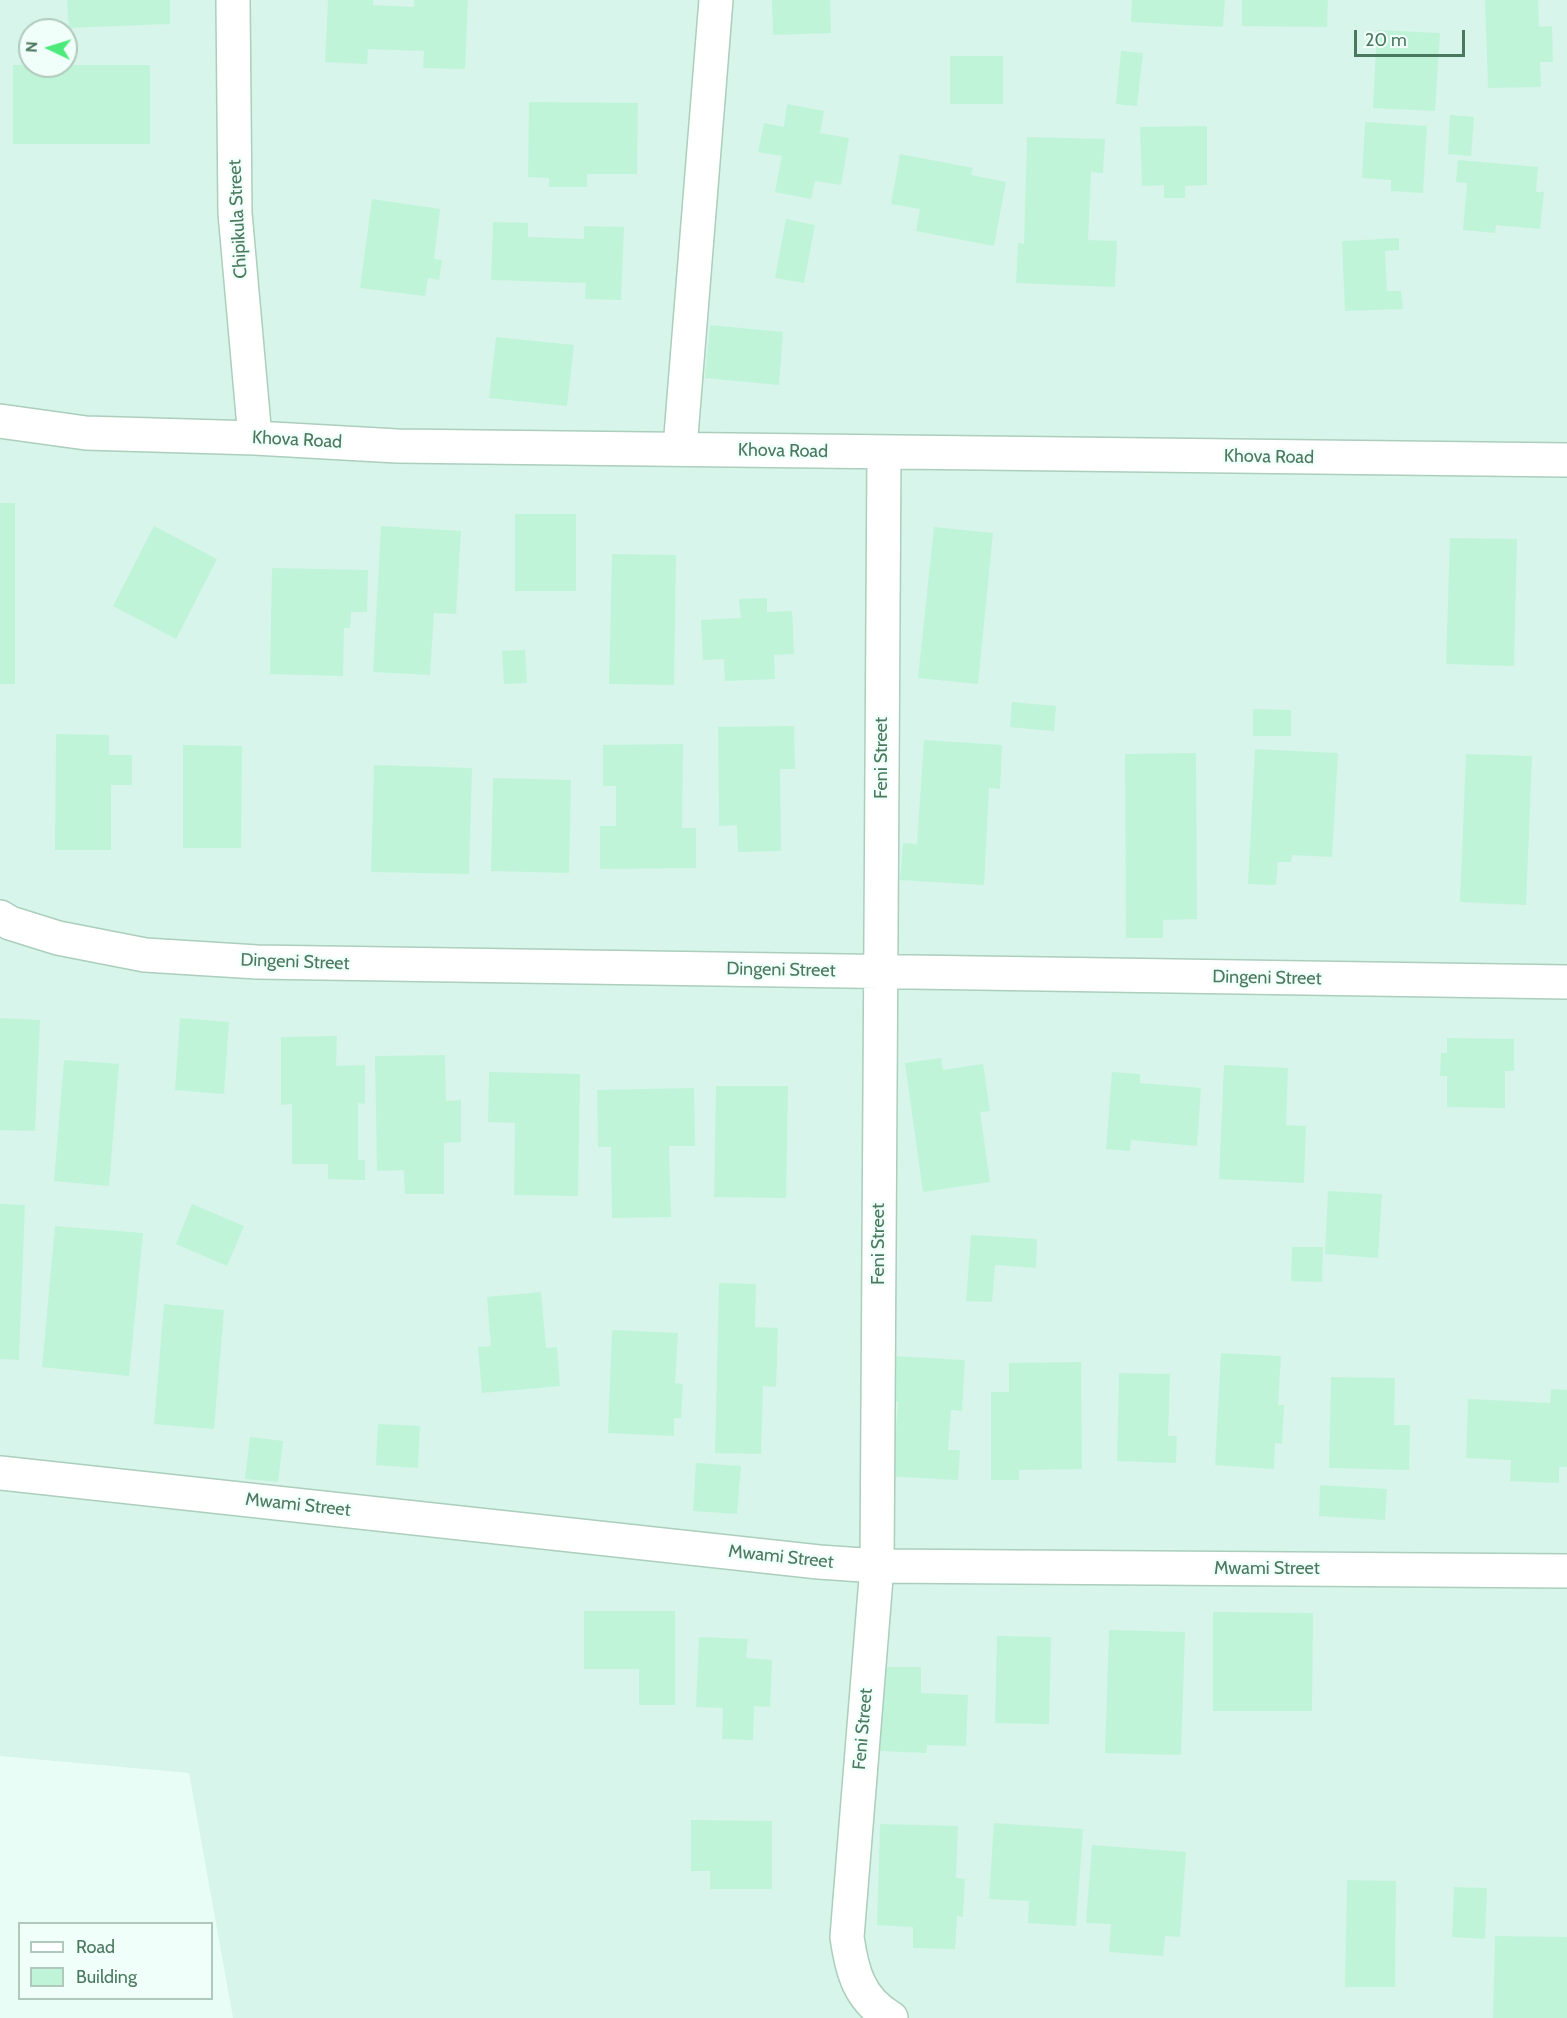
<!DOCTYPE html>
<html>
<head>
<meta charset="utf-8">
<style>
  body { margin:0 }
  #map { position:relative; width:1567px; height:2018px; overflow:hidden; background:#e9fdf7; font-family:Cabin,sans-serif }
  canvas { display:block }
  .legend { position:absolute; left:18px; top:1922px; width:195px; height:78px; box-sizing:border-box; background:#f1fffa; border:2px solid #afc9bc; margin:0; padding:8px 10px; list-style:none; font-size:18px; color:#4b795f }
  .legend li { display:flex; align-items:center; gap:12px; height:30px }
  .legend b { width:30px; border:2px solid #afc9bc }
  .north { position:absolute; left:18px; top:18px; width:60px; height:60px; box-sizing:border-box; background:#f1fffa; border:2px solid #afc9bc; border-radius:50%; rotate:274deg; font-size:16px; font-weight:700; line-height:24px; text-align:center; color:#4b795f }
  .north::after { content:''; display:block; margin:auto; width:21px; height:27px; background:#4cea7b; clip-path:polygon(50% 0,100% 100%,50% 72%,0 100%) }
  .scale { position:absolute; left:1354px; top:30px; width:111px; height:27px; box-sizing:border-box; border:3px solid #4b795f; border-top:0; padding-left:8px; font-size:18px; line-height:21px; white-space:nowrap; color:#4b795f; -webkit-text-stroke:4px #f1fffa; paint-order:stroke }
</style>
</head>
<body>
<div id="map">
<canvas width="1567" height="2018"></canvas>
<ul class="legend">
<li><b style="height:8px;background:#fff"></b>Road</li>
<li><b style="height:16px;background:#c0f4d9"></b>Building</li>
</ul>
<div class="north">N</div>
<div class="scale">20 m</div>
</div>
<script>
const g = document.querySelector('canvas').getContext('2d');
g.lineJoin = 'round';
function fillPath(path, color) { g.fillStyle = color; g.fill(path, 'evenodd'); }
function strokePath(path, color, width, dash) { g.strokeStyle = color; g.lineWidth = width; g.lineCap = dash ? 'butt' : 'round'; g.setLineDash(dash || []); g.stroke(path); }
function write(font, color, halo, rows, align = 'center') {
  g.font = font + ' Cabin,sans-serif'; g.lineWidth = 5; g.setLineDash([]); g.textBaseline = 'middle'; g.strokeStyle = halo; g.fillStyle = color; for (const [text, x, y, turn = 0] of rows) {
    g.save(); g.translate(x, y); g.rotate((+turn || 0) * Math.PI / 180); g.textAlign = isNaN(turn) ? turn : align; if (halo) g.strokeText(text, 0, 0); g.fillText(text, 0, 0); g.restore();
  }
}
fillPath(new Path2D(`
  M0 0H1567V2018H233L189 1773 0 1756ZM30 30H66V66H30Z`), '#d7f5ea');
fillPath(new Path2D(`
  M67 0H170V24L69 28Z
  M328 0H373V5L414 7V0H468L465 69 423 68 424 51 368 49 367 64 325 62Z
  M772 0H830L831 33 773 35Z
  M1132 0H1225L1223 27 1131 22Z
  M1242 0H1328L1327 27 1242 26Z
  M1485 0H1538L1539 27 1552 26 1553 62H1540L1541 87 1488 88Z
  M1377 30 1440 33 1435 111 1373 108Z
  M1121 51 1143 53 1137 106 1116 104Z
  M950 56H1003V104H950Z
  M13 65H150V144H13Z
  M529 102 638 103 637 174H587V187H549V178L528 177Z
  M787 104 824 111 820 133 849 138 841 185 815 181 811 199 775 192 782 156 758 152 764 123 784 127Z
  M1450 115 1474 117 1471 156 1448 154Z
  M1365 122 1427 126 1423 193 1391 191V180L1362 178Z
  M1207 126V185L1185 186V198H1164V185L1142 186 1140 127Z
  M1027 137 1105 139 1103 173 1091 172 1088 240 1117 241 1115 287 1016 283 1018 243 1024 244Z
  M900 154 973 168 971 175 1006 182 994 246 916 231 920 209 891 204Z
  M1458 160 1538 167 1536 192H1544L1540 229 1496 225 1495 233 1463 230 1467 183 1456 182Z
  M372 199 440 209 434 259 442 260 439 280 428 278 425 296 360 288Z
  M786 219 815 225 804 283 775 278Z
  M493 222 528 223V237L584 239V226L624 227 621 300 585 299 586 283 491 280Z
  M1399 238V250L1385 251 1387 291H1401L1403 309 1345 311 1342 241Z
  M710 325 783 332 779 385 705 378Z
  M496 337 574 345 567 406 489 398Z
  M0 503H15V684H0Z
  M515 514H576V591H515Z
  M154 526 217 559 176 639 113 606Z
  M381 526 461 531 456 614 434 613 430 675 373 672Z
  M934 527 993 533 978 684 918 678Z
  M1450 538 1517 539 1514 666 1446 664Z
  M612 554 676 555 674 685 609 684Z
  M272 568 368 570 367 612H351L350 628H344L343 676 270 674Z
  M767 598V612L792 611 794 654 774 655 775 679 725 681 724 659 703 660 701 620 741 618 739 599Z
  M525 650 527 683 504 684 502 651Z
  M1012 702 1056 706 1054 731 1010 727Z
  M1253 709 1291 710V736H1253Z
  M794 726 795 769H780L781 851 738 852 737 825 719 826 718 727Z
  M56 734 109 735V755H132V785H111V850H55Z
  M924 740 1002 745 1000 789 989 788 984 885 900 880 903 843 917 844Z
  M683 744 682 828H696V868L600 869V826H616V786H603V745Z
  M183 745 242 746 241 848H183Z
  M1255 749 1338 753 1332 857 1292 855 1291 862H1278L1276 885 1248 884Z
  M1196 753 1197 919 1163 920V938H1126L1125 754Z
  M1466 754 1532 756 1526 905 1460 902Z
  M374 765 472 768 469 874 371 872Z
  M493 778 571 780 569 873 491 871Z
  M0 1018 40 1020 35 1131 0 1130Z
  M180 1018 229 1022 224 1094 175 1090Z
  M337 1036 336 1066 365 1065V1104L358 1103V1160H365V1180L328 1179V1164H292V1104L281 1105V1037Z
  M1447 1038 1514 1039V1071H1505V1108L1447 1107V1076H1440L1441 1053H1447Z
  M445 1055 446 1101 461 1100V1142L444 1143V1194H405L404 1170 377 1171 375 1056Z
  M941 1058 943 1070 983 1064 990 1111 980 1112 990 1182 923 1192 905 1063Z
  M64 1060 119 1064 109 1186 54 1181Z
  M1224 1065 1288 1068 1286 1125 1306 1126 1304 1183 1219 1179Z
  M489 1072 580 1074 578 1196 514 1195 515 1123 488 1122Z
  M1112 1072 1140 1074V1083L1201 1088 1197 1146 1131 1140 1130 1151 1106 1149Z
  M716 1086H788L786 1198 714 1197Z
  M694 1088 695 1146H669L671 1217 612 1218 611 1147H598L597 1090Z
  M1328 1191 1382 1194 1378 1258 1325 1254Z
  M0 1204 25 1205 19 1360 0 1359Z
  M192 1204 244 1226 227 1266 176 1244Z
  M55 1226 143 1233 129 1376 42 1367Z
  M971 1235 1037 1239 1036 1268 995 1265 992 1302 966 1301Z
  M1292 1247H1323L1322 1282 1291 1281Z
  M719 1283 756 1284 755 1327 778 1328 776 1387 763 1386 761 1454 715 1453Z
  M541 1292 546 1348 557 1347 560 1386 482 1393 478 1347 491 1346 487 1297Z
  M164 1304 224 1310 214 1429 154 1424Z
  M612 1330 678 1333 675 1383 683 1384 681 1418H674V1436L608 1433Z
  M1221 1353 1281 1356 1278 1405H1284L1282 1444 1275 1443 1274 1469 1215 1465Z
  M893 1356 965 1360 962 1411 951 1410 948 1450H960L958 1480 886 1476 888 1441 895 1442 898 1402 891 1401Z
  M1081 1362 1082 1469 1019 1470V1480H991V1392H1009V1363Z
  M1119 1373 1170 1374 1168 1436H1177L1176 1463 1117 1461Z
  M1331 1377 1395 1378 1394 1425H1410L1409 1470 1329 1468Z
  M1551 1389 1567 1390V1467H1559V1483L1510 1481 1511 1460 1466 1458 1468 1399 1550 1403Z
  M378 1424 420 1426 418 1468 376 1465Z
  M250 1437 283 1441 278 1482 245 1479Z
  M696 1463 741 1466 737 1514 693 1511Z
  M1320 1485 1387 1489 1385 1520 1319 1516Z
  M584 1611H675V1705H639V1669H584Z
  M1213 1612 1313 1613 1312 1711H1213Z
  M1109 1630 1185 1632 1181 1755 1105 1753Z
  M997 1636 1051 1637 1049 1724 995 1723Z
  M699 1637 748 1639 746 1658 772 1660 770 1707 754 1706 753 1740 722 1739 723 1708 696 1707Z
  M882 1667H921V1693L968 1695 966 1746 927 1745 926 1753 879 1751Z
  M691 1820 772 1821V1889H710V1871H691Z
  M994 1823 1083 1829 1076 1926 1028 1923 1029 1901 989 1899Z
  M880 1824 958 1826 956 1878 965 1879 963 1917 957 1916 955 1949 913 1948V1927L877 1925Z
  M1092 1845 1186 1852 1180 1937 1165 1936 1163 1956 1109 1952 1111 1924 1086 1923Z
  M1347 1880 1396 1881 1395 1987H1345Z
  M1454 1887 1487 1888 1485 1939 1452 1937Z
  M1495 1936 1567 1937V2018H1493Z`), '#c0f4d9');
const minor = new Path2D(`
  M233 0 235 213 255 438
  M0 421 86 433 255 438 397 446 1567 460
  M680 448 716 0
  M884 452 877 1566 847 1937C852 1972 859 1999 891 2018
  M0 917 10 923 58 938 145 955 257 962 1567 982
  M0 1473 819 1562 877 1566 1567 1571`);
strokePath(minor, '#abcebd', 36);
strokePath(minor, '#fff', 33);
write('18px', '#4b795f', '#f1fffa', [
  ["Chipikula Street",238,219,-93],
  ["Khova Road",297,440,3],
  ["Khova Road",783,451,1],
  ["Khova Road",1269,457,1],
  ["Feni Street",882,758,-90],
  ["Dingeni Street",295,962,2],
  ["Dingeni Street",781,970,1],
  ["Dingeni Street",1267,978,1],
  ["Feni Street",879,1244,-90],
  ["Mwami Street",298,1505,6],
  ["Mwami Street",781,1557,6],
  ["Mwami Street",1267,1569],
  ["Feni Street",863,1729,-85]
]);
</script>
</body>
</html>
